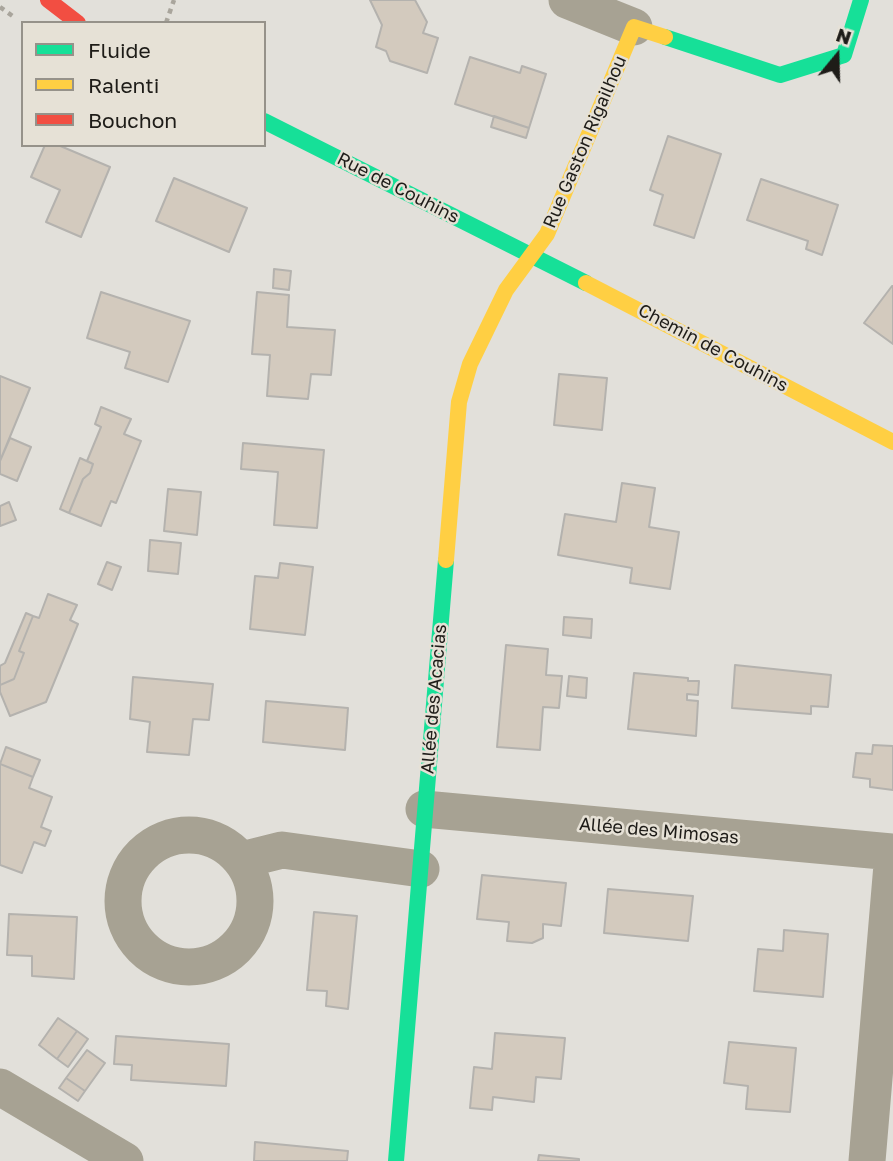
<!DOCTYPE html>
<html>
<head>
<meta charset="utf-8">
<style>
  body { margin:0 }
  #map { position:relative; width:893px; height:1161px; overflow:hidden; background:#e2e0da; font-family:"Golos Text",sans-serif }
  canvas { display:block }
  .legend { position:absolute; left:21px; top:21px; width:245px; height:126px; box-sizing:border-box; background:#e6e1d6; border:2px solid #96928a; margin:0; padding:9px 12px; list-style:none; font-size:21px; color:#1e1c18 }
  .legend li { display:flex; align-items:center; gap:14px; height:35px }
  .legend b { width:35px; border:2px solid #96928a }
  .north { position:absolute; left:802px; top:21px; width:70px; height:70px; -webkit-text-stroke:5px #e6e1d6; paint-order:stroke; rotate:19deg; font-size:19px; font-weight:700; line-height:28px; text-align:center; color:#1e1c18 }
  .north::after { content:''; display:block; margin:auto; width:24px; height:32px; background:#1e1c18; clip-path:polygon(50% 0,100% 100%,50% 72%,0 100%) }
</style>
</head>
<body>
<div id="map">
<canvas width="893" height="1161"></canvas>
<ul class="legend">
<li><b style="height:9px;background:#16e098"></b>Fluide</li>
<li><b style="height:9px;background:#ffcf43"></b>Ralenti</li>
<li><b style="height:9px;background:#f24e42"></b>Bouchon</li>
</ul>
<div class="north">N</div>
</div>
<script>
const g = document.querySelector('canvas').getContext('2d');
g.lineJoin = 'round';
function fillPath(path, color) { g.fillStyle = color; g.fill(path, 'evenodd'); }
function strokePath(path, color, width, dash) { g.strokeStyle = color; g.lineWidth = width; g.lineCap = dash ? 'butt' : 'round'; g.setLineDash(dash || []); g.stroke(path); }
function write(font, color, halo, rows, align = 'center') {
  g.font = font + ' "Golos Text",sans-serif'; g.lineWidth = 5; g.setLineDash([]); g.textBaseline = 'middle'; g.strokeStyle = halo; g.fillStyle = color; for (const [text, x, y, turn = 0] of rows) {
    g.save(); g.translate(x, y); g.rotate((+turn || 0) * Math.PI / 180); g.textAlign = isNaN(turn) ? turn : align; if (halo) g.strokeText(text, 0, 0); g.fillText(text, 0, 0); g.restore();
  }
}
const building = new Path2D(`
  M370 0H415L427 22 423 33 438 38 427 73 390 61 386 51 376 47 382 25Z
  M470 57 520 73 522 66 546 74 529 128 455 104Z
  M494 116 529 128 526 138 491 127Z
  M668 136 721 154 694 238 654 225 663 195 650 190Z
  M45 145H58L110 167 81 237 46 222 60 190 31 177Z
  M174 178 247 208 229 252 156 221Z
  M761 179 838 205 822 255 806 249 808 241 747 220Z
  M274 269 291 271 289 290 273 288Z
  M892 286H893V344L864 323Z
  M101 292 190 321 168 382 125 368 130 352 87 338Z
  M257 292 289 295 287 327 335 330 331 375 311 374 308 399 267 396 270 355 252 354Z
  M559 374 607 378 602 430 554 425Z
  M0 376 30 388 0 461Z
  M101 407 131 419 124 434 141 441 116 503 111 501 101 526 69 513 83 479 90 473 93 464 87 461 101 427 95 424Z
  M10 438 31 447 17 481 0 474V461Z
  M243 443 324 450 317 528 274 525 278 472 241 469Z
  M80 458 93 464 90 473 83 479 69 513 60 509Z
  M622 483 655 488 649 527 679 532 670 589 630 583 632 568 558 555 565 514 616 522Z
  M168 489 201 492 197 535 164 531Z
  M9 502 16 520 0 526V506Z
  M150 540 181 543 178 574 148 571Z
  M107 562 121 567 112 590 98 584Z
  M280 563 313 567 305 635 250 629 255 576 278 578Z
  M48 594 77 605 70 620 78 624 46 702 10 716 0 692V685L14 679 24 653 19 651 33 616 39 618Z
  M26 613 33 616 19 651 24 653 14 679 0 685V666L5 663Z
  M564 617 592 619 591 638 563 635Z
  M506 645 548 649 546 675 562 676 559 708 543 707 540 750 497 747Z
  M735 665 831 675 828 707 811 706V714L732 708Z
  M634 673 688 678V681H699L698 695 687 694V700L698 701 696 736 628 729Z
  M569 676 587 678 586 698 567 696Z
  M133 677 213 684 209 720 193 719 189 755 147 752 150 722 130 719Z
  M266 701 348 708 345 750 263 742Z
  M873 745 893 746V790L870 787V779L853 777 856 753 872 754Z
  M6 747 40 760 33 777 0 764Z
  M0 764 33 777 29 788 52 797 41 827 51 831 45 846 34 842 22 873 0 865Z
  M482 875 566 883 561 926 543 924V938L532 943 507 941 509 922 477 919Z
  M608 889 693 896 688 941 604 933Z
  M314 912 357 916 348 1009 326 1006 327 991 307 990Z
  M9 914 77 917 74 979 32 976V956L7 955Z
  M784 930 828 934 823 997 754 991 758 949 783 951Z
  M58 1018 77 1031 57 1059 39 1045Z
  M77 1031 88 1039 68 1067 57 1059Z
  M495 1033 565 1038 561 1079 536 1077 534 1102 493 1097 492 1110 470 1108 474 1067 492 1069Z
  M116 1036 229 1044 226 1086 131 1080 132 1065 114 1064Z
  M729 1042 796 1048 790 1112 746 1109 748 1086 724 1083Z
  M87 1050 105 1063 85 1091 66 1078Z
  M66 1078 85 1091 78 1101 59 1088Z
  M255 1142 348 1151 347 1161H254Z
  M539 1155 579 1159V1161H538Z`);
fillPath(building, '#d3cabe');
strokePath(building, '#b4b2ae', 2);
strokePath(new Path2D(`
  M0 7 14 17
  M166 23 174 0`), '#a9a59c', 4.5, [5, 5]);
strokePath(new Path2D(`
  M567 0 634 27
  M424 809 893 852
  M123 901a66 66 0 1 1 132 0a66 66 0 1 1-132 0Z
  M242 860 282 850 421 869
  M0 1087 125 1161
  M867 1161 893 853`), '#a7a293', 37);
strokePath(new Path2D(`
  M665 37 780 75 844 55 861 0
  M264 121 586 283
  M396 1161 446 560`), '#16e098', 16);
strokePath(new Path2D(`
  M586 283 893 442
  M446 560 459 402 470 364 506 290 547 234 634 27 665 37`), '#ffcf43', 16);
strokePath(new Path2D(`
  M48 0 78 23`), '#f24e42', 16);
write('18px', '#1e1c18', '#e6e1d6', [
  ["Rue Gaston Rigailhou",585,142,-67],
  ["Rue de Couhins",398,188,27],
  ["Chemin de Couhins",713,348,28],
  ["Allée des Acacias",434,699,-85],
  ["Allée des Mimosas",659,831,5]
]);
</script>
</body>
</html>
